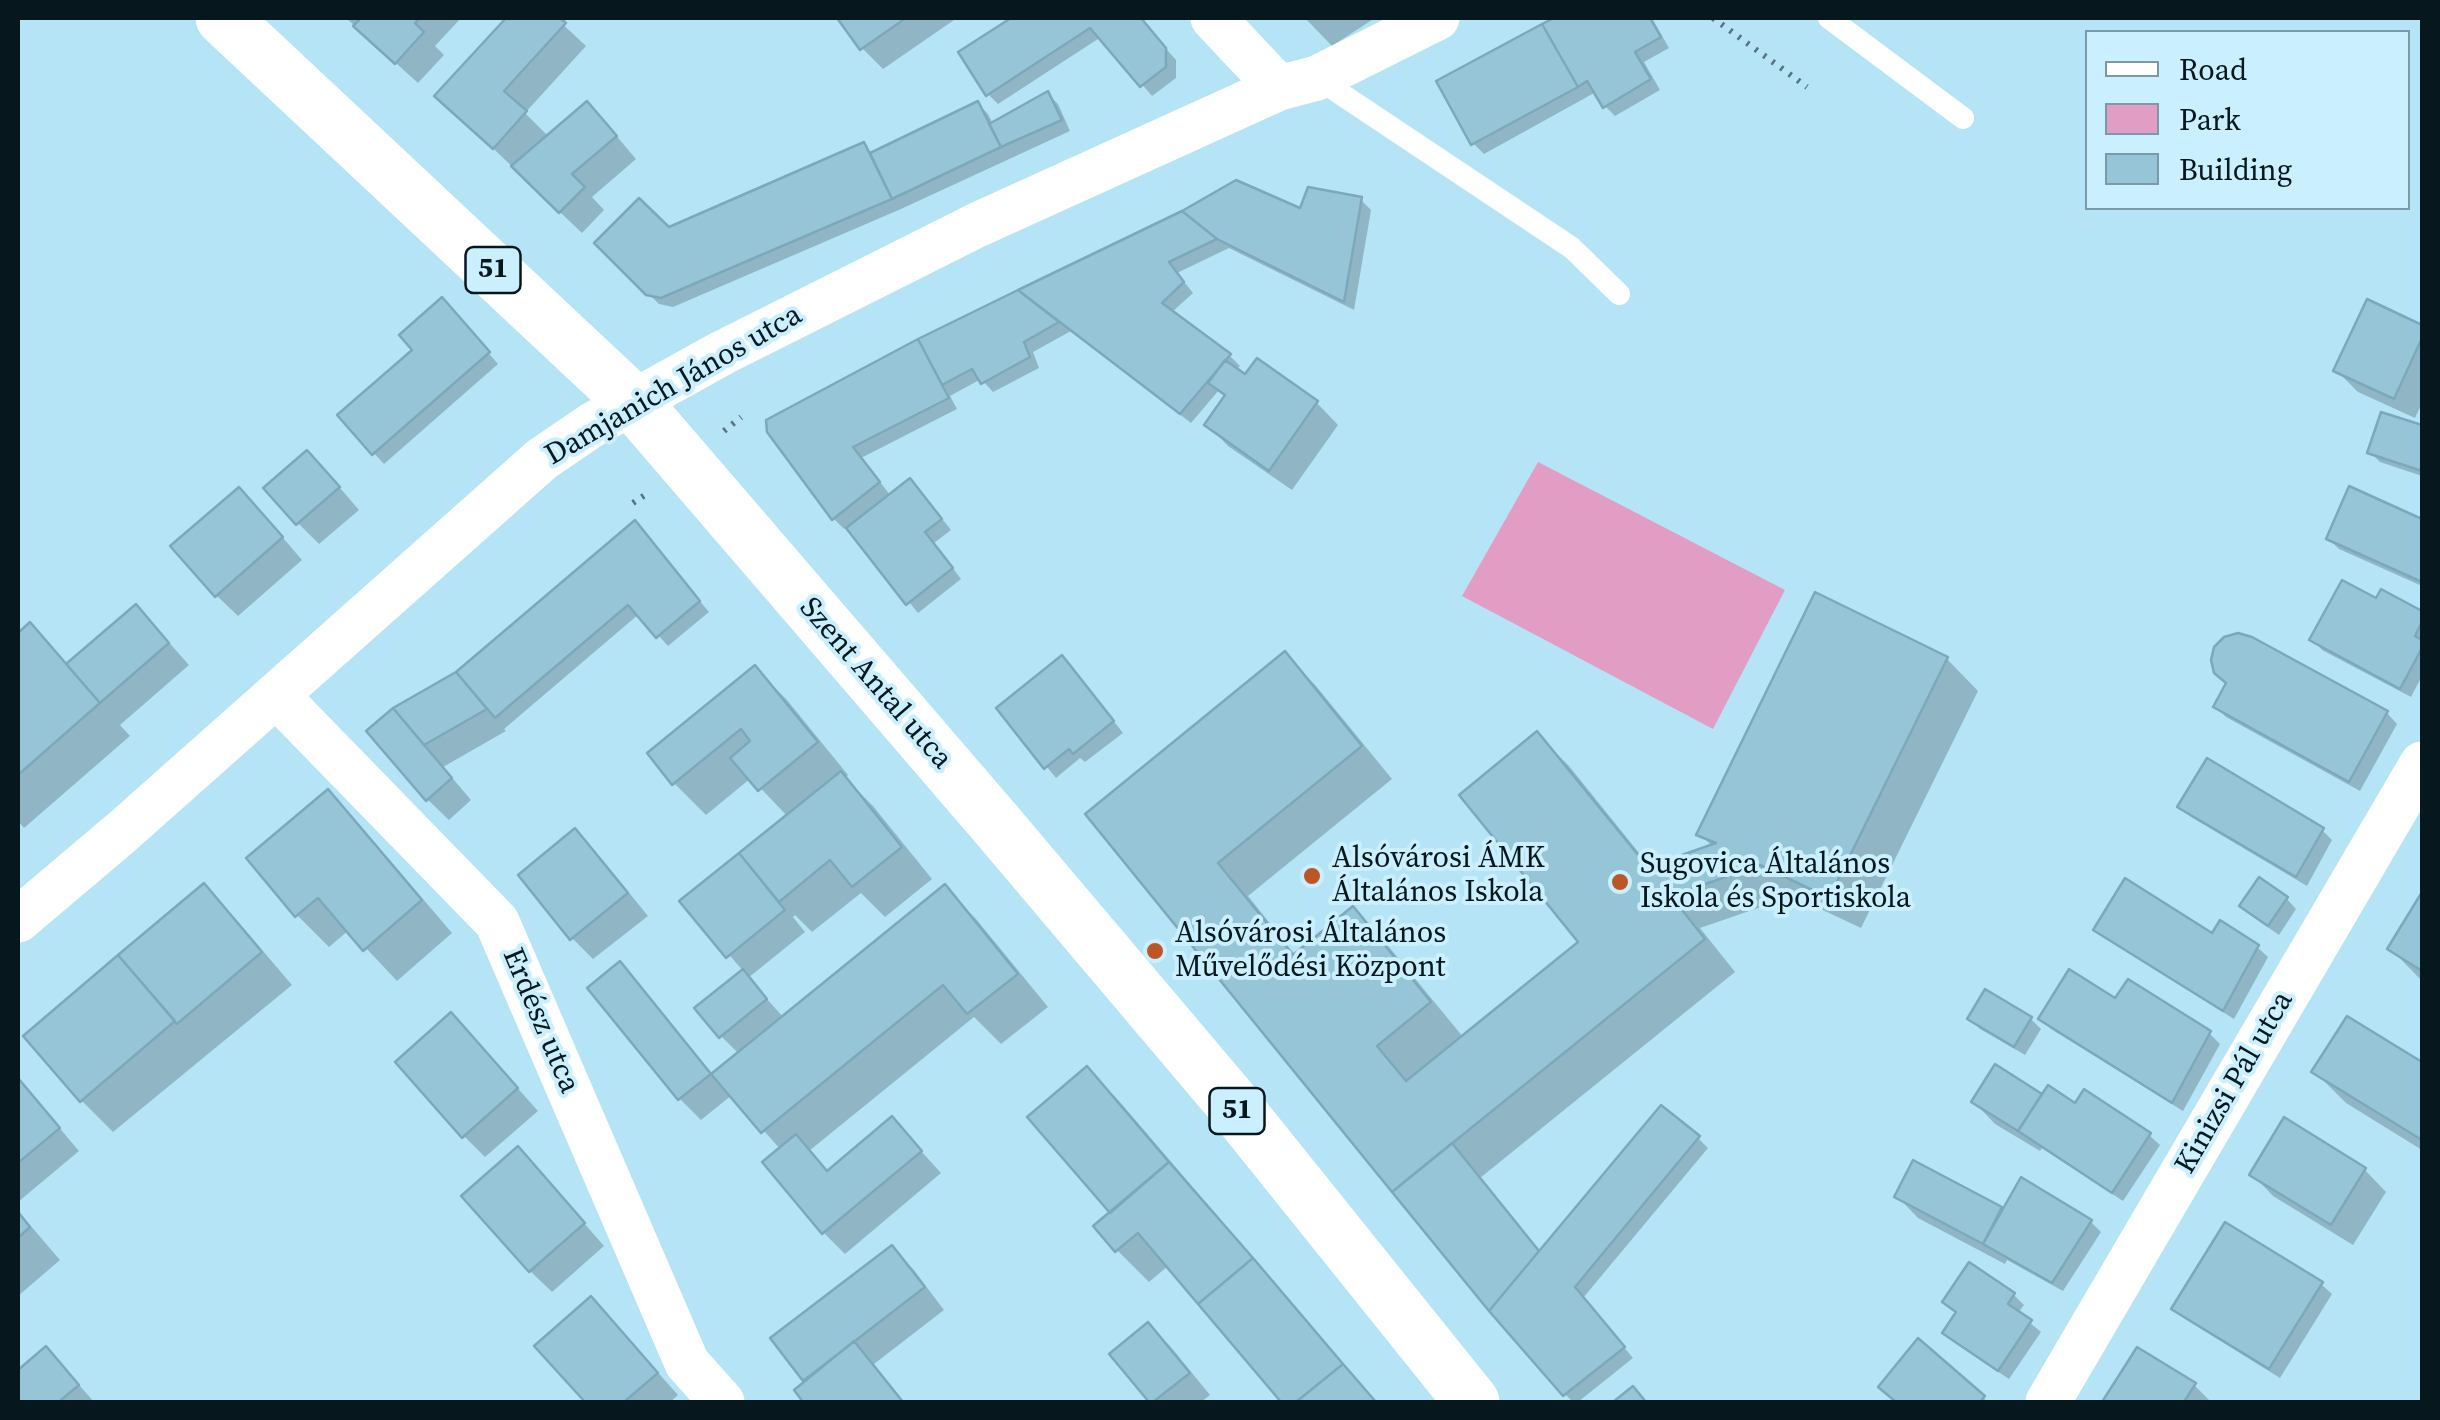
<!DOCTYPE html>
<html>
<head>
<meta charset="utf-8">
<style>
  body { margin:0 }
  #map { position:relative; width:2440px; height:1420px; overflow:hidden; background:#b5e4f7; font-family:"Source Serif 4",serif }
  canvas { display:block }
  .frame { position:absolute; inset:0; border:20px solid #06181e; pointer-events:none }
  .legend { position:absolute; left:2085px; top:30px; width:325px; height:180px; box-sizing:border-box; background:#caf0ff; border:2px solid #7c9aa5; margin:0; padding:12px 18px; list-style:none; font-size:30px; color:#06181e }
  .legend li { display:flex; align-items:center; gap:20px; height:50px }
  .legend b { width:50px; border:2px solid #7c9aa5 }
</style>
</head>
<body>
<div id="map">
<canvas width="2440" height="1420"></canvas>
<div class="frame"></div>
<ul class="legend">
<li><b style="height:12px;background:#fff"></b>Road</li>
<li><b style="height:28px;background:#e29dc5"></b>Park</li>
<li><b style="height:28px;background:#96c5d7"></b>Building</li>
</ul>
</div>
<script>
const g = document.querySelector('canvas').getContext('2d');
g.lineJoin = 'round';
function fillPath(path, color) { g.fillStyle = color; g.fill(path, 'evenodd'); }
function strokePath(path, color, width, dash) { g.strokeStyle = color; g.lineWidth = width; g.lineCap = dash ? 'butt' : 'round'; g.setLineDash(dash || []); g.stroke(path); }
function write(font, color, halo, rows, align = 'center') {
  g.font = font + ' "Source Serif 4",serif'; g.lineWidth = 8; g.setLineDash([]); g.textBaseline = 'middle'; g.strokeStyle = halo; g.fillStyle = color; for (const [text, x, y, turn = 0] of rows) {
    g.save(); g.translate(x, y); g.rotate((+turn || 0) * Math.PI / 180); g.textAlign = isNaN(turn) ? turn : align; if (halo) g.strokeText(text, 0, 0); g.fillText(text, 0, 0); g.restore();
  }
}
fillPath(new Path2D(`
  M1538 462 1785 590 1713 729 1462 596Z`), '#e29dc5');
fillPath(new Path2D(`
  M346 18H461L435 46 444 55 418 83Z
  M509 18H556L586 46 525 113 549 137 608 126 636 159 592 197 604 210 582 233 438 96Z
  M840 18H957L883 69 862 48Z
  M1015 18H1139L1176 60V78L1152 96 1101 37 998 104 988 94 961 53Z
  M1305 18H1375L1332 46Z
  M1556 18H1652L1669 48 1644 62 1660 90 1615 116 1605 106 1596 92 1484 154 1473 143 1440 82Z
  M1048 94 1058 104 1070 131 901 209 673 307 659 304 597 243 668 230 863 145 873 154 978 104 988 114 993 124Z
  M1361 200 1371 210 1354 310 1229 248 1177 273 1193 293 1171 313 1230 356 1240 366 1235 371 1246 378 1257 362 1317 403 1338 425 1292 490 1228 446 1207 424 1226 398 1219 390 1191 423 1071 331 1033 352 1039 368 993 392 981 379 950 396 957 409 861 458 891 496 920 491 951 530 934 543 961 579 918 613 847 526 844 529 834 519 769 431 919 341 1183 214 1301 212Z
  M2368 302 2422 327V403L2415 418 2358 392 2336 370Z
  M452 311 498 364 384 464 340 416 415 350Z
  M2383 415 2422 428V476L2380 462 2370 452Z
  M328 474 359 510 319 544 298 523Z
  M2351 490 2422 521V586L2339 549 2329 539Z
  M260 511 302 560 238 616 216 595Z
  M634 523 709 612 668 646 639 614 504 729 506 731 443 767 471 800 449 820 427 799 370 731 457 675Z
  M2382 592 2422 614V676L2411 697 2322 650 2312 639 2377 602Z
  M30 626 69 666 157 629 189 665 120 725 130 736 24 828 18 821V636Z
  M2251 639 2387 713 2397 724 2360 791 2226 717 2216 707Z
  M1285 655 1316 686 1392 779 1248 896 1296 956 1353 909 1384 941 1464 1038 1581 942 1537 734 1569 766 1652 869 1713 847 1700 834 1947 659 1978 691 1861 928 1793 896 1700 928 1735 972 1480 1178 1540 1254 1698 1138 1708 1148 1583 1298 1633 1358 1578 1402H1573L1565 1394 1491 1309 1089 814Z
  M755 668 787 700 848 775 845 778 873 806 932 879 885 917 861 893 812 932 795 915 793 917 805 932 748 978 784 1018 945 888 976 919 1048 1007 1001 1044 974 1017 809 1151 828 1172 892 1119 941 1173 845 1254 824 1233 781 1150 732 1095 701 1120 680 1099 590 988 620 964 641 986 713 1075 739 1054 721 1036 744 972 683 901 788 817 751 778 706 815 674 783 650 754Z
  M1072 668 1123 733 1085 762 1080 758 1056 778 999 708Z
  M328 792 359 824 452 933 397 981 349 930 329 947 297 915Z
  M2180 807 2322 830 2332 840 2307 886 2191 817Z
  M575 831 596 852 648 916 593 959 572 938Z
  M204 886 235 918 292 985 113 1132 81 1100Z
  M2422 896V981L2390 948Z
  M2286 898 2296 909 2279 935 2252 916 2242 906Z
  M2096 929 2213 936 2257 947 2268 957 2234 1019 2107 939Z
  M2116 1002 2209 1033 2220 1044 2183 1111 2051 1029 2041 1019Z
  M1970 1019H2031L2041 1029 2025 1055 1980 1029Z
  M2348 1019 2422 1065V1150L2346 1103 2315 1072Z
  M472 1037 538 1111 485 1157 464 1136Z
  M1087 1069 1119 1101 1377 1402H1284L1168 1266 1149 1282 1117 1250 1113 1214Z
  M18 1079 79 1151 18 1202Z
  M2041 1096 2149 1135 2160 1145 2123 1201 2042 1148 2040 1151 1995 1124 1974 1102Z
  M2285 1121 2365 1170 2386 1192 2353 1245 2273 1196 2252 1174Z
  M1914 1163 2004 1212 2091 1222 2101 1232 2063 1291 2007 1260 2005 1264 1918 1218 1897 1196Z
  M539 1171 604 1246 552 1292 530 1271Z
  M18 1211 60 1260 18 1296Z
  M892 1248 913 1269 944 1310 874 1364 904 1402H807L797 1391 807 1381 773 1338Z
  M1969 1266 2014 1295 2024 1305 2018 1313 2041 1332 2009 1379 1955 1343 1945 1333 1957 1314 1945 1302Z
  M2321 1284 2332 1294 2280 1378 2185 1319 2174 1309Z
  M612 1321 678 1395 670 1402H588L538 1346Z
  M1148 1325 1170 1346 1210 1395 1201 1402H1152L1112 1354Z
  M1918 1342 1988 1402H1898L1891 1397Z
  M46 1350 67 1371 94 1402H18V1374Z
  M2137 1350 2194 1385 2211 1402H2105Z`), '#0003');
const building = new Path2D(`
  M361 18H420L415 23 424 32 395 64 353 26Z
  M506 18H560L566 23 504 91 527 111 493 149 434 96Z
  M837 18H906L860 50Z
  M1011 18H1141L1166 48V67L1140 87 1090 28 986 96 958 52Z
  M1554 18H1650L1661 37 1635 52 1651 79 1603 108 1587 81 1578 87 1542 24Z
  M1542 24 1578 87 1471 145 1436 81Z
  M1048 91 1062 120 1001 147 989 124Z
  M587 101 617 136 572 174 585 187 559 213 511 166Z
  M978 101 1001 147 892 199 870 153Z
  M864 142 892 199 661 298 646 295 594 243 639 198 669 227Z
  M1236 180 1300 208 1308 187 1362 197 1344 302 1217 239 1182 211Z
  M1182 211 1217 239 1169 262 1184 282 1162 303 1231 354 1180 414 1018 290Z
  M1018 290 1059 322 1024 342 1030 357 981 384 972 369 942 385 918 339Z
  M442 297 490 352 372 455 337 415 412 350 399 335Z
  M2367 299 2422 325V338L2394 399 2333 371Z
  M918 339 949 398 853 447 880 482 832 520 767 432 766 420Z
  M1257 358 1318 401 1269 471 1204 425 1225 395 1208 383 1225 360 1245 374Z
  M2381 412 2422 425V471L2367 453Z
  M307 450 340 487 296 525 263 488Z
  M910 478 942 519 925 532 953 568 906 605 846 528Z
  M2349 486 2422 519V582L2326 539Z
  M239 487 283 537 215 597 170 546Z
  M635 520 700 601 656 638 628 605 495 718 456 672Z
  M2342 580 2376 598 2381 589 2422 611V622L2415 636 2422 640V648L2400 689 2309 640Z
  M1815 592 1948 657 1829 898 1760 865 1671 896 1705 939 1392 1192 1085 814 1285 651 1362 746 1218 863 1293 955 1353 906 1431 1002 1377 1046 1406 1081 1578 942 1459 795 1537 731 1648 867 1716 843 1696 835Z
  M136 604 169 643 100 703 66 664Z
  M30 622 100 703 18 775V633Z
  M2238 633 2252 637 2388 711 2349 782 2213 707 2226 683 2214 673 2211 660 2214 647 2224 637Z
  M1062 655 1114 721 1073 754 1069 749 1044 769 996 708Z
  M755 665 818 742 758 791 730 758 750 741 741 729 672 785 647 753Z
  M456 672 487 709 424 745 393 708Z
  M393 708 452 778 426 801 366 731Z
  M2207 758 2324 828 2296 877 2177 807Z
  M841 771 902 847 852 887 830 860 779 902 739 853Z
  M328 789 422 900 363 951 318 898 295 917 246 858Z
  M575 828 628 893 570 940 518 875Z
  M739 853 785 910 726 958 679 901Z
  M2259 877 2288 897 2268 926 2239 906Z
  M2125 878 2212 933 2220 920 2259 945 2223 1011 2093 930Z
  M204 883 262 952 177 1024 118 955Z
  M945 884 1018 974 967 1014 943 985 761 1133 711 1074Z
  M2422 892V971L2387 949Z
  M118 955 175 1021 80 1102 23 1036Z
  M620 961 711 1074 678 1100 587 988Z
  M743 969 767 999 719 1038 694 1008Z
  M2069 969 2115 998 2128 979 2211 1031 2172 1103 2038 1019Z
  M1985 989 2032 1017 2014 1047 1967 1019Z
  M451 1012 518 1088 462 1138 395 1062Z
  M2347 1016 2422 1062V1140L2311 1072Z
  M1995 1064 2042 1094 2018 1131 1971 1102Z
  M1087 1066 1169 1162 1110 1213 1027 1117Z
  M18 1078 60 1128 18 1163Z
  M2048 1085 2075 1103 2084 1089 2151 1133 2112 1193 2018 1131Z
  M1661 1105 1700 1136 1575 1287 1625 1347 1563 1396 1489 1311Z
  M892 1116 922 1151 822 1234 762 1162 796 1134 827 1171Z
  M2284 1117 2366 1168 2331 1225 2249 1175Z
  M1452 1143 1539 1251 1489 1311 1392 1192Z
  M518 1146 585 1223 529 1272 461 1196Z
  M1913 1160 2002 1207 1983 1244 1894 1197Z
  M1169 1162 1253 1258 1198 1304 1138 1233 1115 1252 1093 1226Z
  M2021 1177 2092 1220 2052 1283 1983 1244Z
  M18 1212 30 1227 18 1238Z
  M2225 1222 2323 1282 2269 1369 2171 1309Z
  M892 1245 925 1287 803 1381 770 1338Z
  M1253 1258 1343 1364 1296 1402H1281L1198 1304Z
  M1969 1262 2015 1293 2008 1304 2032 1320 1998 1371 1942 1333 1956 1312 1942 1302Z
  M591 1296 658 1373 624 1402H585L534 1346Z
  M1148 1322 1190 1373 1153 1402H1149L1109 1354Z
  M1918 1338 1985 1396 1980 1402H1896L1878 1387Z
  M854 1341 903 1402H803L794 1390Z
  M46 1346 79 1385 61 1400 63 1402H18V1370Z
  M2137 1347 2196 1383 2184 1402H2102Z
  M1343 1364 1376 1402H1296Z
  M1633 1386 1646 1402H1613Z`);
fillPath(building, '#96c5d7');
strokePath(building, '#7ba9bb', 2.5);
strokePath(new Path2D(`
  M1713 18 1807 87
  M724 431 741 417
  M633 503 648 493`), '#557480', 6, [2.5, 8]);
strokePath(new Path2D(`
  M1829 18 1963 118
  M1317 78 1572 248 1619 294`), '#fff', 22);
strokePath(new Path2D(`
  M1213 18 1279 88
  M276 695 497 922 687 1363 722 1402
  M18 920 122 832 542 459 592 425 722 353 977 225 1279 88 1317 78 1437 18
  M2048 1402 2422 764`), '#fff', 45);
strokePath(new Path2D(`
  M223 18 633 402 996 824 1227 1097 1472 1402`), '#fff', 55);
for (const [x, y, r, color] of [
  [1312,876,10,"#bc5725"],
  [1620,882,10,"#bc5725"],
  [1155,951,10,"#bc5725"]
]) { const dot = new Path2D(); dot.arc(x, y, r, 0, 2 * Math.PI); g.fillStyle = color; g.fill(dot); strokePath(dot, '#caf0ff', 4); }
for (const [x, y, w] of [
  [493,270,55],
  [1237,1111,55]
]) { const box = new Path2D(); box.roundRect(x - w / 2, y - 23, w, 46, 8); g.fillStyle = '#caf0ff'; g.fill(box); strokePath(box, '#06181e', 2.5); }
write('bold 28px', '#06181e', null, [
  ["51",493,270],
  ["51",1237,1111]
]);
write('30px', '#06181e', '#caf0ff', [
  ["Damjanich János utca",674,386,-30],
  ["Szent Antal utca",875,684,49],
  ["Erdész utca",540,1021,67],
  ["Kinizsi Pál utca",2235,1083,-60]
]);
write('30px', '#06181e', '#caf0ff', [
  ["Alsóvárosi ÁMK",1332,859],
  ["Általános Iskola",1332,893],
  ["Sugovica Általános",1640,865],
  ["Iskola és Sportiskola",1640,899],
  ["Alsóvárosi Általános",1175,934],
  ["Művelődési Központ",1175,968]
], 'left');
</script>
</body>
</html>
